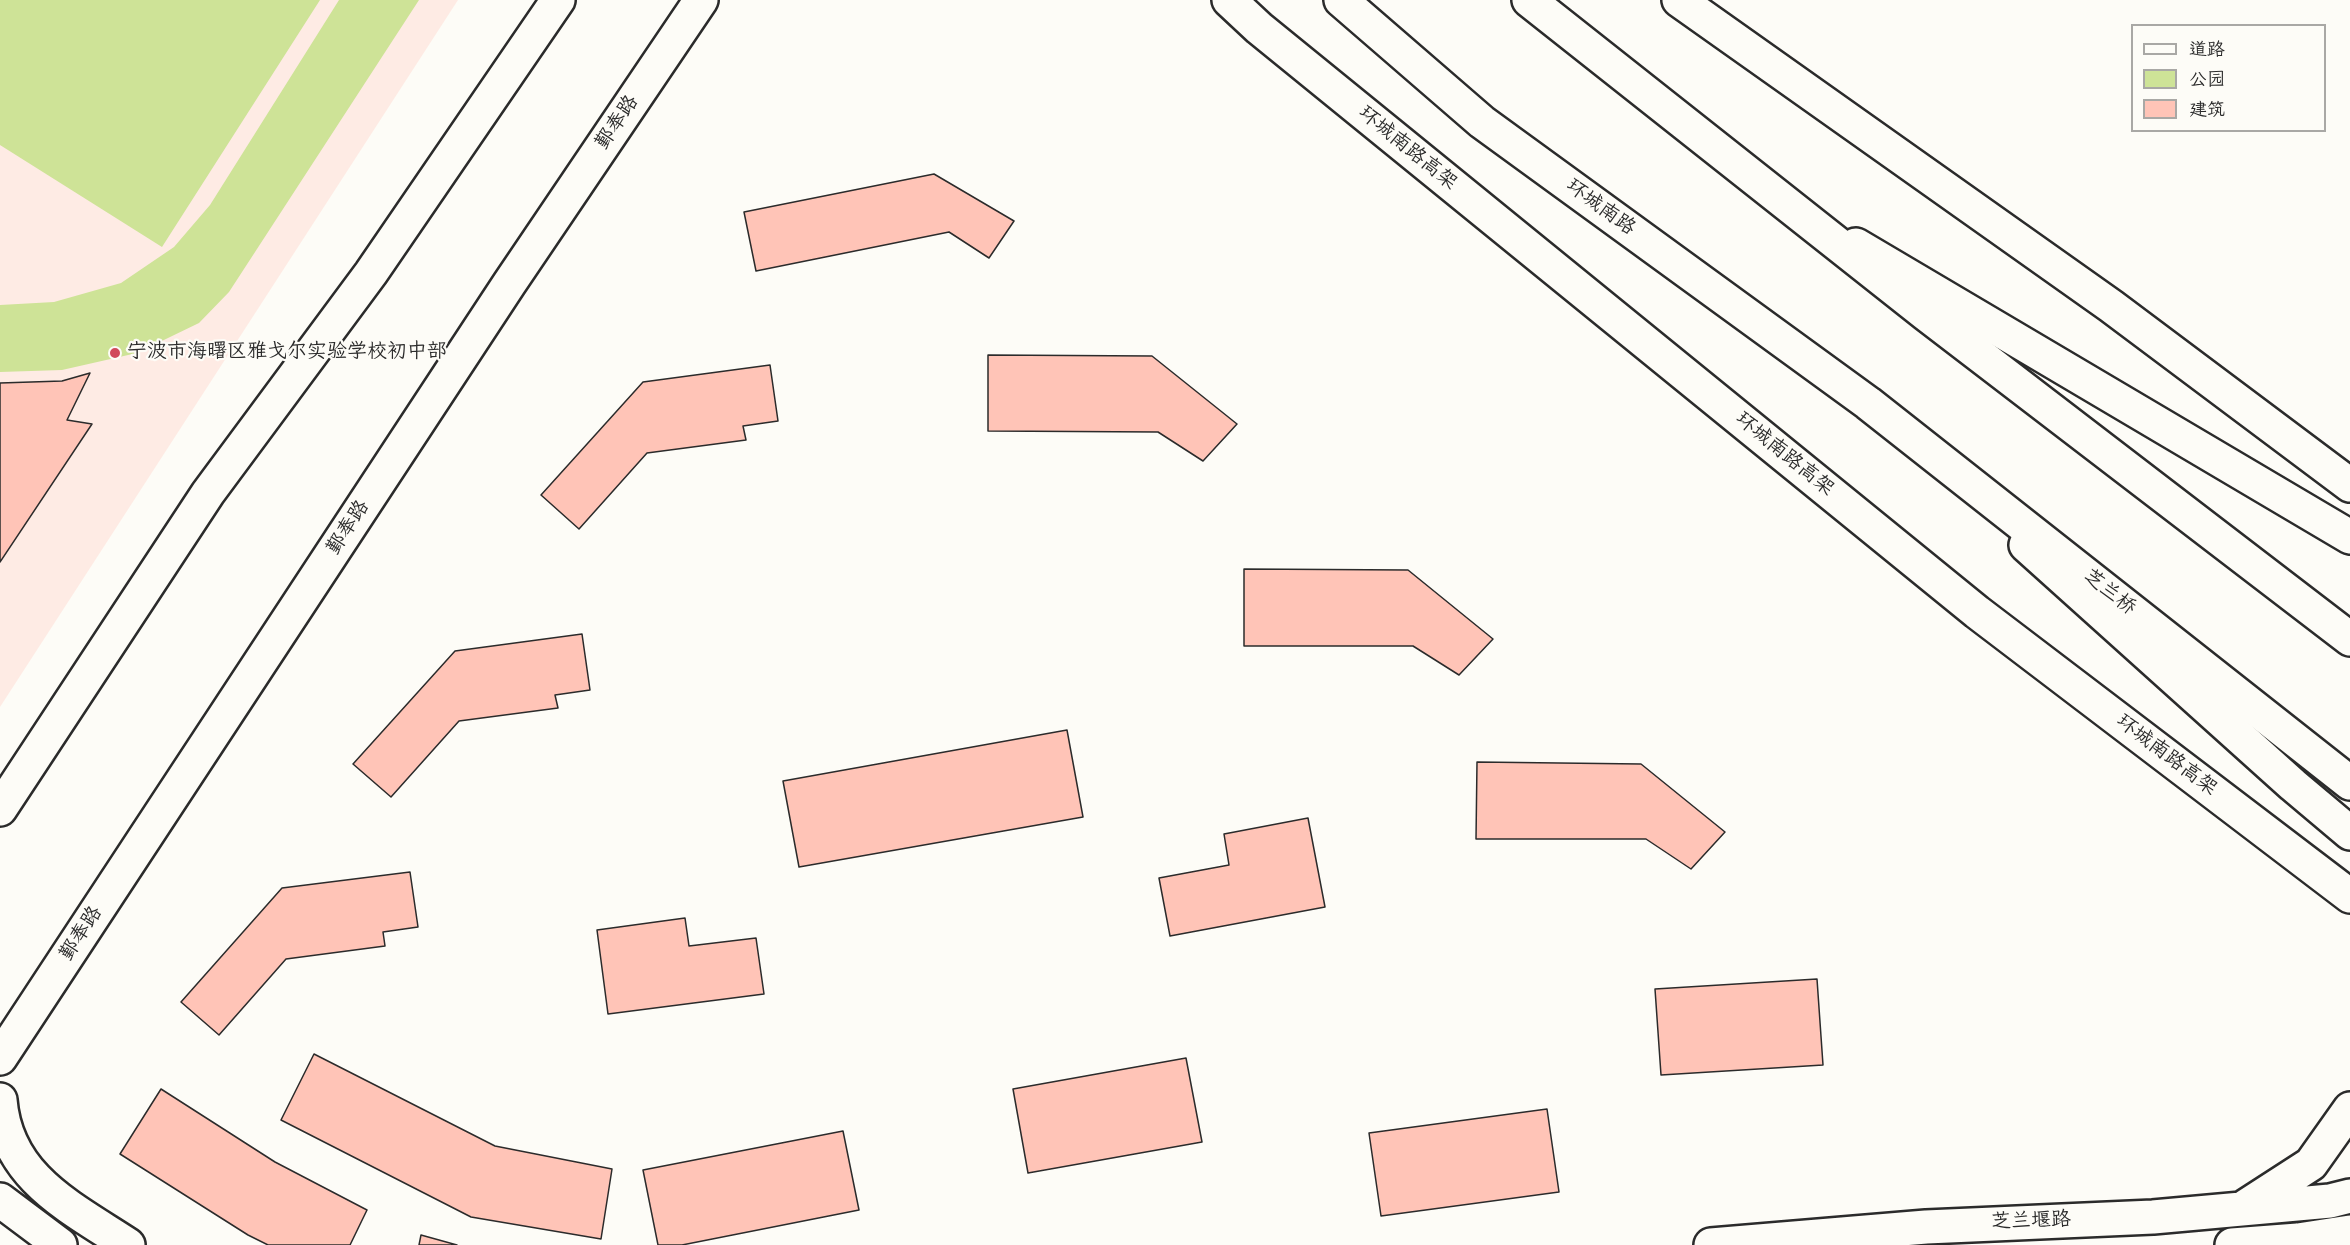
<!DOCTYPE html>
<html>
<head>
<meta charset="utf-8">
<style>
  body { margin:0 }
  #map { position:relative; width:2350px; height:1245px; overflow:hidden; background:#fdfcf7; font-family:"Architects Daughter","LXGW WenKai TC",sans-serif }
  canvas { display:block }
  .legend { position:absolute; left:2131px; top:24px; width:195px; height:108px; box-sizing:border-box; background:#fdfcf7; border:2px solid #a9a8a5; margin:0; padding:8px 10px; list-style:none; font-size:18px; color:#2b2b2b }
  .legend li { display:flex; align-items:center; gap:12px; height:30px }
  .legend b { width:30px; border:2px solid #a9a8a5 }
</style>
</head>
<body>
<div id="map">
<canvas width="2350" height="1245"></canvas>
<ul class="legend">
<li><b style="height:8px;background:#fdfcf7"></b>道路</li>
<li><b style="height:16px;background:#cee397"></b>公园</li>
<li><b style="height:16px;background:#ffc4b7"></b>建筑</li>
</ul>
</div>
<script>
const g = document.querySelector('canvas').getContext('2d');
g.lineJoin = 'round';
function fillPath(path, color) { g.fillStyle = color; g.fill(path, 'evenodd'); }
function strokePath(path, color, width, dash) { g.strokeStyle = color; g.lineWidth = width; g.lineCap = dash ? 'butt' : 'round'; g.setLineDash(dash || []); g.stroke(path); }
function write(font, color, halo, rows, align = 'center') {
  g.font = font + ' "Architects Daughter","LXGW WenKai TC",sans-serif'; g.lineWidth = 4.5; g.setLineDash([]); g.textBaseline = 'middle'; g.strokeStyle = halo; g.fillStyle = color; for (const [text, x, y, turn = 0] of rows) {
    g.save(); g.translate(x, y); g.rotate((+turn || 0) * Math.PI / 180); g.textAlign = isNaN(turn) ? turn : align; if (halo) g.strokeText(text, 0, 0); g.fillText(text, 0, 0); g.restore();
  }
}
fillPath(new Path2D(`
  M0 0H458L0 707Z`), '#feebe4');
fillPath(new Path2D(`
  M0 0H320L162 247 0 145Z
  M339 0H419L229 292 199 323 137 353 62 370 0 372V305L54 302 121 283 174 247 210 205Z`), '#cee397');
const building = new Path2D(`
  M934 174 1014 221 989 258 949 232 756 271 744 212Z
  M988 355 1152 356 1237 424 1203 461 1158 432 988 431Z
  M770 365 778 421 743 426 746 440 647 453 579 529 541 495 643 382Z
  M90 373 67 420 92 424 0 562V383L62 381Z
  M1244 569 1408 570 1493 639 1459 675 1413 646H1244Z
  M582 634 590 690 555 695 558 708 459 721 391 797 353 764 455 651Z
  M1067 730 1083 817 799 867 783 781Z
  M1477 762 1641 764 1725 832 1691 869 1646 839H1476Z
  M1308 818 1325 907 1170 936 1159 878 1229 865 1224 834Z
  M410 872 418 927 383 932 385 946 286 959 219 1035 181 1002 282 888Z
  M685 918 689 946 756 938 764 994 608 1014 597 930Z
  M1817 979 1823 1065 1661 1075 1655 989Z
  M314 1054 495 1146 612 1169 601 1239 471 1217 281 1120Z
  M1186 1058 1202 1142 1028 1173 1013 1089Z
  M161 1089 275 1162 367 1210 350 1245H268L248 1235 120 1154Z
  M1547 1109 1559 1192 1381 1216 1369 1133Z
  M843 1131 859 1210 682 1245H658L643 1170Z
  M421 1235 457 1245H419Z`);
fillPath(building, '#ffc4b7');
strokePath(building, '#2b2b2b', 1.5);
const tertiary = new Path2D(`
  M1856 245 2350 537
  M2026 545 2293 785 2350 833
  M0 1100C6 1177 70 1207 128 1245
  M0 1200 60 1245
  M2246 1206 2311 1164 2350 1109
  M1711 1245 1926 1227 2153 1217 2330 1201 2350 1196
  M2232 1245 2298 1240 2350 1232`);
const secondary = new Path2D(`
  M0 809 208 493 371 273 558 0
  M0 1058 509 284 701 0`);
const primary = new Path2D(`
  M1341 0 1482 122 1868 403 2350 783
  M1529 0 1926 314 2350 639`);
const trunk = new Path2D(`
  M1229 0 1259 28 1977 612 2350 896
  M1679 0 2111 306 2350 485`);
strokePath(tertiary, '#2b2b2b', 38);
strokePath(secondary, '#2b2b2b', 38);
strokePath(primary, '#2b2b2b', 38);
strokePath(trunk, '#2b2b2b', 38);
strokePath(tertiary, '#fdfcf7', 33);
strokePath(secondary, '#fdfcf7', 33);
strokePath(primary, '#fdfcf7', 33);
strokePath(trunk, '#fdfcf7', 33);
for (const [x, y, r, color] of [
  [115,353,6,"#d1495b"]
]) { const dot = new Path2D(); dot.arc(x, y, r, 0, 2 * Math.PI); g.fillStyle = color; g.fill(dot); strokePath(dot, '#fdfcf7', 2); }
write('20px', '#2b2b2b', '#fdfcf7', [
  ["鄞奉路",618,123,-56],
  ["环城南路高架",1407,149,39],
  ["环城南路",1600,208,36],
  ["环城南路高架",1784,455,39],
  ["鄞奉路",349,528,-57],
  ["芝兰桥",2109,593,38],
  ["环城南路高架",2166,756,37],
  ["鄞奉路",82,934,-57],
  ["芝兰堰路",2031,1222,-2]
]);
write('20px', '#2b2b2b', '#fdfcf7', [
  ["宁波市海曙区雅戈尔实验学校初中部",127,353]
], 'left');
</script>
</body>
</html>
